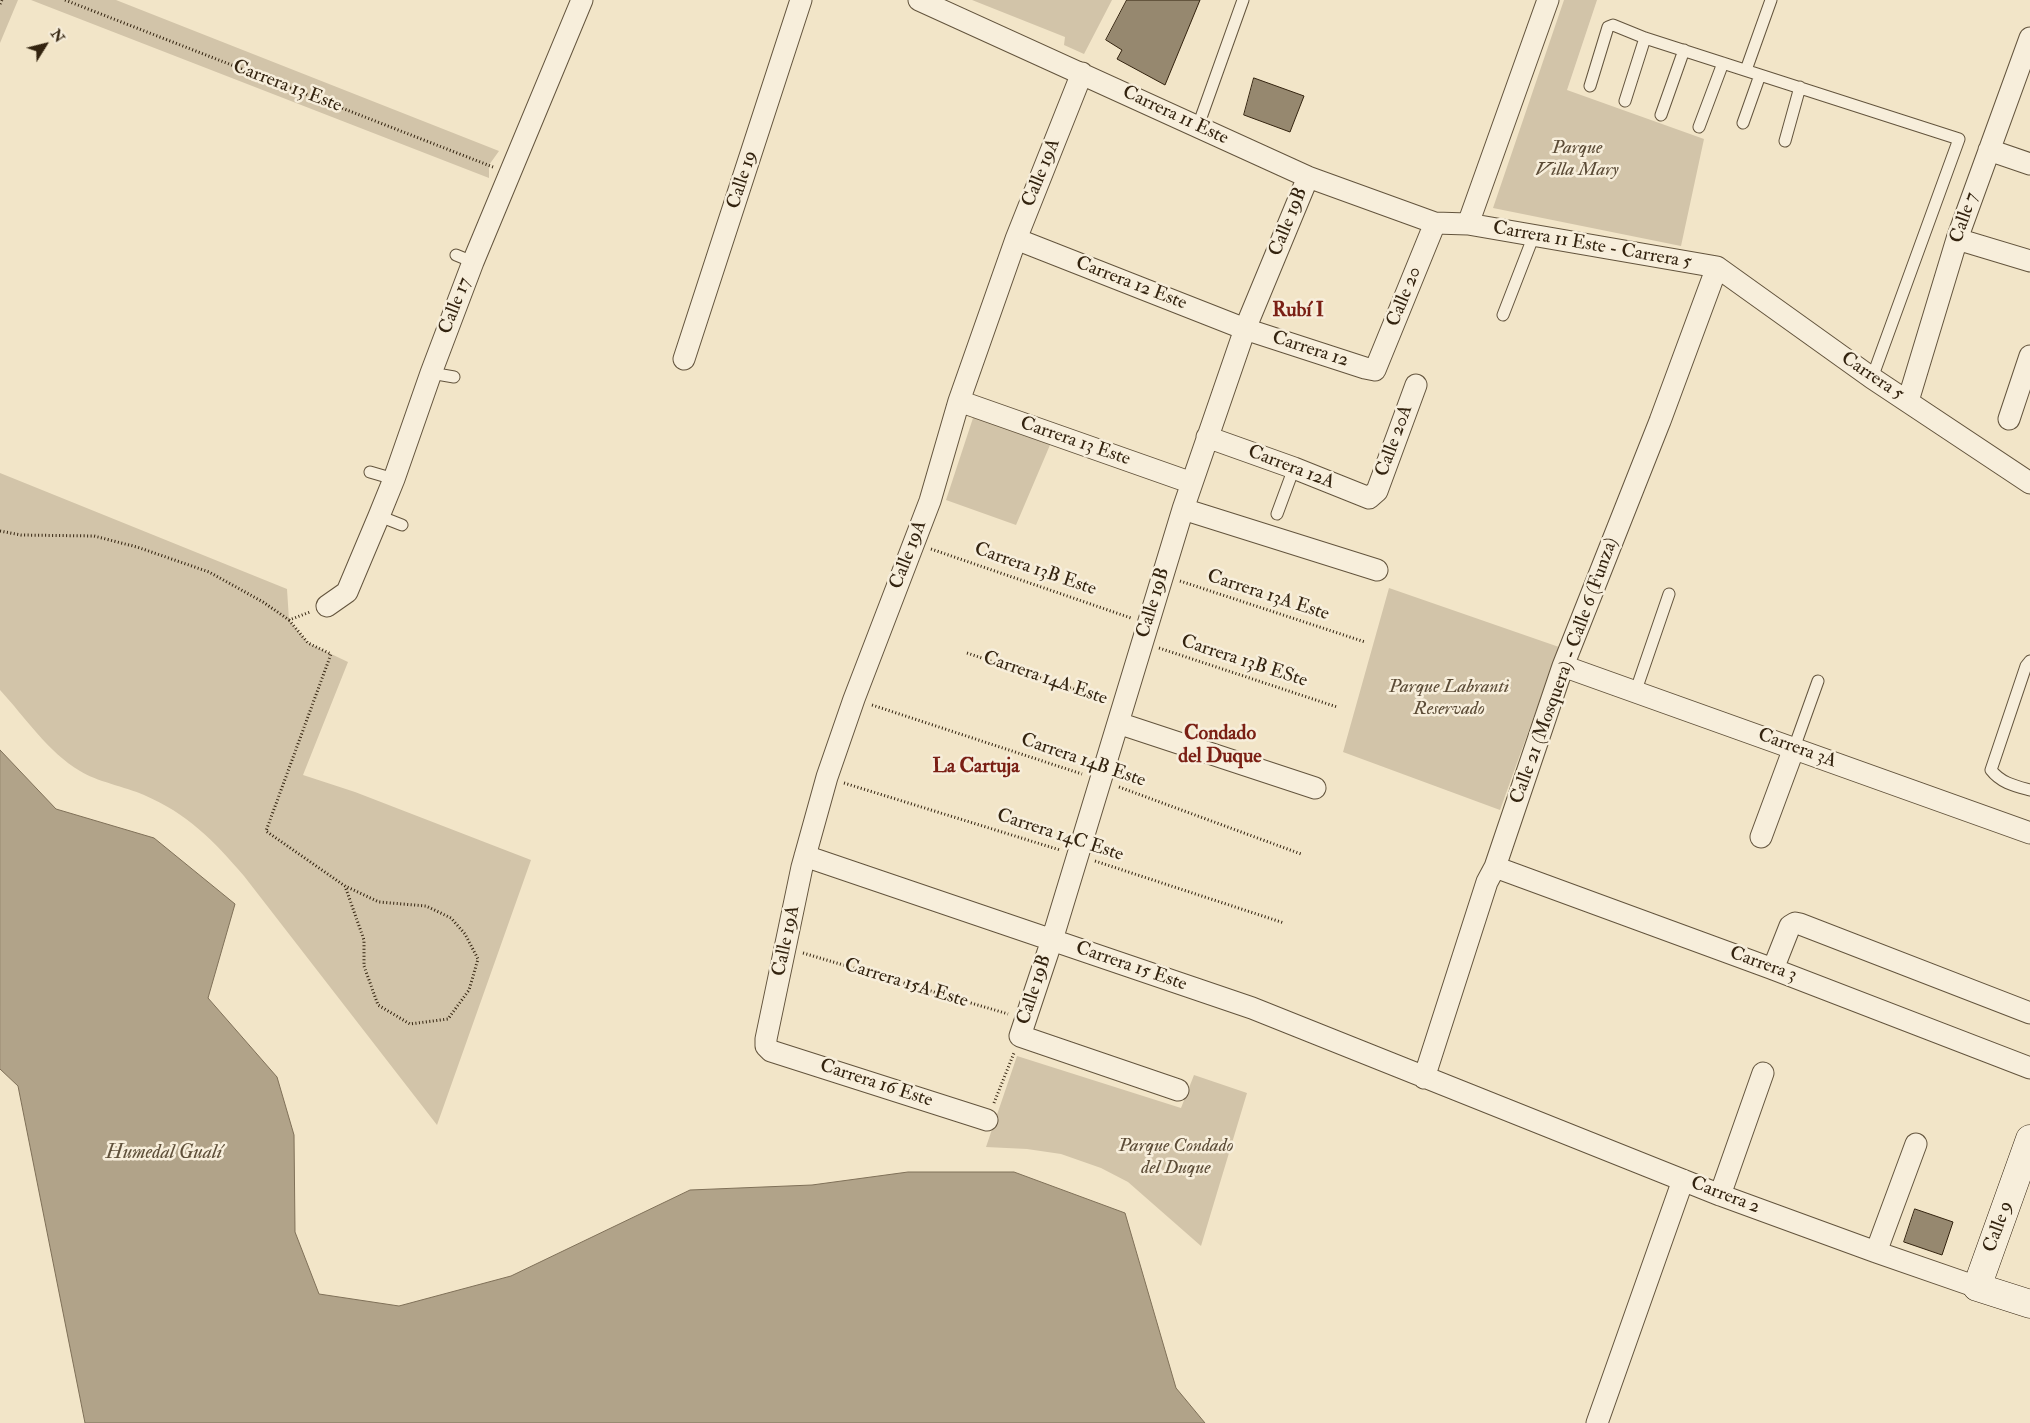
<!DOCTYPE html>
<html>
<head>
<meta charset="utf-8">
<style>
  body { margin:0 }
  #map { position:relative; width:2030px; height:1423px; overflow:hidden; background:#f2e5c8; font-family:"IM FELL Double Pica",serif }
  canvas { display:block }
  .north { position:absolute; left:20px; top:20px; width:50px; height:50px; -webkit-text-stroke:4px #f7eedb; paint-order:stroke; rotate:54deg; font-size:14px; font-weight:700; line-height:20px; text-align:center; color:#33230f }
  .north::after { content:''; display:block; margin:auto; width:18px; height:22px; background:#33230f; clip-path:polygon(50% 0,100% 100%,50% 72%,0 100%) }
</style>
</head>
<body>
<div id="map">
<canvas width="2030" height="1423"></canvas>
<div class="north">N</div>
</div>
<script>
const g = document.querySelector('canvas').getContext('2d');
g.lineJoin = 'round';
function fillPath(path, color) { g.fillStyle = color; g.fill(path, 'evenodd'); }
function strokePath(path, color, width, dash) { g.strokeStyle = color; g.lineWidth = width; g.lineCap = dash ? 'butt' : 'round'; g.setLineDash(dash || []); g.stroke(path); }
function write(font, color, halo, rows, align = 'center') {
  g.font = font + ' "IM FELL Double Pica",serif'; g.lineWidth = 5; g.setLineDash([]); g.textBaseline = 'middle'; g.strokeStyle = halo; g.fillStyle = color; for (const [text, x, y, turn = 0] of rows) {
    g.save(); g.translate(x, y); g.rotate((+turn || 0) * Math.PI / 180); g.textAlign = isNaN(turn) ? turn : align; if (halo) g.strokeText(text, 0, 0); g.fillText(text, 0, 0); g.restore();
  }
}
fillPath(new Path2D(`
  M0 0H18L0 43Z
  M31 0H116L499 151 489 165V178Z
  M972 0H1112L1084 54 1064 45 1065 37Z
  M1564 0H1597L1567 90 1704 139 1681 246 1493 208Z
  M974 415 1050 445 1016 525 946 500Z
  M0 473 287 589 289 620 308 643 348 662 303 775 355 792 531 860 437 1125 244 876C213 840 188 814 144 795 126 787 95 781 80 771 48 752 25 717 0 690Z
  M1389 588 1559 647 1500 810 1343 752Z
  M1017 1056 1181 1108 1194 1075 1247 1093 1201 1246 1128 1182 1101 1168 1061 1154 1027 1149 986 1147Z`), '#d2c4a9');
const water = new Path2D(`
  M0 750 56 809 154 838 235 904 208 998 277 1077 294 1135 295 1232 319 1294 399 1306 511 1276 690 1190 812 1185 908 1172H1014L1125 1213 1176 1388 1205 1423H85L18 1086 0 1069Z`);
fillPath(water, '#b1a389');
strokePath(water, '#7f7058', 1);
const building = new Path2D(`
  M1127 0H1200L1165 85 1117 59 1122 50 1106 40Z
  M1254 78 1304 96 1290 132 1244 115Z
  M1915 1209 1953 1222 1942 1255 1904 1242Z`);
fillPath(building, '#96886f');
strokePath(building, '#33230f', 1);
const service = new Path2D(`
  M1746 70 1771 0
  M1590 86 1608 27 1613 25 1645 38 1959 139 1872 378
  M1625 101 1645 38
  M1661 115 1684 50
  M1743 123 1760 75
  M1198 126 1243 0
  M1699 127 1723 63
  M1785 141 1800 87
  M456 255 473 262
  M1503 315 1534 235
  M431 373 454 377
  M370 472 394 479
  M1277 514 1294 468
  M379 516 402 525
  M2030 661 2026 666 1991 770C2001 783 2015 786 2030 790
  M1635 693 1669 594
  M1794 748 1818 681`);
const minor = new Path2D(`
  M919 0 1308 177 1435 223 1468 224 1717 267 1872 378 2030 483
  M1989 150 2030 164
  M1468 224 1548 0
  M1016 239 1245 329 1365 368 1375 370 1435 223
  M1957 239 2030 261
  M684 359 801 0
  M959 401 1192 483
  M1908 401 1957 239 2030 38
  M2009 419 2030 356
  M1207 437 1294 468 1369 498 1377 491 1416 385
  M1183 509 1377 570
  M327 606 347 592 379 516 394 479 431 373 473 262 582 0
  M1563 666 2030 833
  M1118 723 1315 788
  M1761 837 1794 748
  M805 856 1252 1008 1720 1195 1876 1252 1977 1287
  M1495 867 1773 969 2030 1068
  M1773 969 1790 926 1795 923 1800 924 2030 1013
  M1424 1078 1487 882 1495 867 1563 666 1660 421 1717 267
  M1178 1090 1020 1036 1052 940 1183 509 1245 329 1308 177
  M987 1120 771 1051 766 1046V1039L802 867 827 777 854 699 930 501 959 401 1016 239 1082 73
  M1720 1195 1763 1073
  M1876 1252 1916 1144
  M1597 1423 1683 1180`);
const secondary = new Path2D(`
  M2030 1139 1977 1287 2030 1304`);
strokePath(service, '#63543d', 13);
strokePath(minor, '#63543d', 23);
strokePath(secondary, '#33230f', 29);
strokePath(new Path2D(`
  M65 0 493 167
  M0 4 2 0
  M0 531 21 535 94 536 137 547 209 572 263 602 289 620 310 612
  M931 549 1131 618
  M1180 581 1365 642
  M289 620 308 643 331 654 266 831 345 886 379 902 426 906 451 918 465 934 478 959 469 990 448 1019 410 1024 378 1005 364 966V940L345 886
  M1159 648 1337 707
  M967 653 1106 700
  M872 705 1082 774
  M844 783 1060 850
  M1119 787 1301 854
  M1095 861 1284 923
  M803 953 1008 1014
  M994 1103 1014 1053`), '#33230f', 3, [1, 2.5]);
strokePath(service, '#f7eedb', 11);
strokePath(minor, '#f7eedb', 21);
strokePath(secondary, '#f7eedb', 28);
write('19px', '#33230f', '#f7eedb', [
  ["Carrera 13 Este",287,87,21],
  ["Carrera 11 Este",1175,116,25],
  ["Calle 19A",1042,173,-68],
  ["Calle 19",743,180,-72],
  ["Calle 7",1965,218,-71],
  ["Calle 19B",1289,222,-68],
  ["Carrera 11 Este - Carrera 5",1592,246,10],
  ["Carrera 12 Este",1131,284,21],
  ["Calle 20",1405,297,-68],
  ["Calle 17",456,306,-69],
  ["Carrera 12",1310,350,18],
  ["Carrera 5",1872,377,34],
  ["Calle 20A",1395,441,-70],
  ["Carrera 13 Este",1075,442,19],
  ["Carrera 12A",1291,468,21],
  ["Calle 19A",909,555,-69],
  ["Carrera 13B Este",1035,570,19],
  ["Carrera 13A Este",1268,596,18],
  ["Calle 19B",1154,603,-73],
  ["Carrera 13B ESte",1244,662,18],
  ["Calle 21 (Mosquera) - Calle 6 (Funza)",1565,671,-70],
  ["Carrera 14A Este",1045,679,19],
  ["Carrera 3A",1797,749,20],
  ["Carrera 14B Este",1083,761,19],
  ["Carrera 14C Este",1060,836,18],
  ["Calle 19A",787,941,-78],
  ["Carrera 3",1763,965,20],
  ["Carrera 15 Este",1131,967,19],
  ["Carrera 15A Este",906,984,17],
  ["Calle 19B",1035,990,-72],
  ["Carrera 16 Este",876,1084,18],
  ["Carrera 2",1725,1196,21],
  ["Calle 9",1999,1227,-70]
]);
write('italic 19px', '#5b4b36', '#f7eedb', [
  ["Parque",1577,149],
  ["Villa Mary",1577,171],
  ["Parque Labranti",1449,688],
  ["Reservado",1449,710],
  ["Parque Condado",1176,1147],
  ["del Duque",1176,1169]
]);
write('bold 20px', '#7a1f14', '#f7eedb', [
  ["Rubí I",1298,312],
  ["Condado",1220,735],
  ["del Duque",1220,758],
  ["La Cartuja",976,768]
]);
write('italic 20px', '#5f503a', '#f7eedb', [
  ["Humedal Gualí",164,1154]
]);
</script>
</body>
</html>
